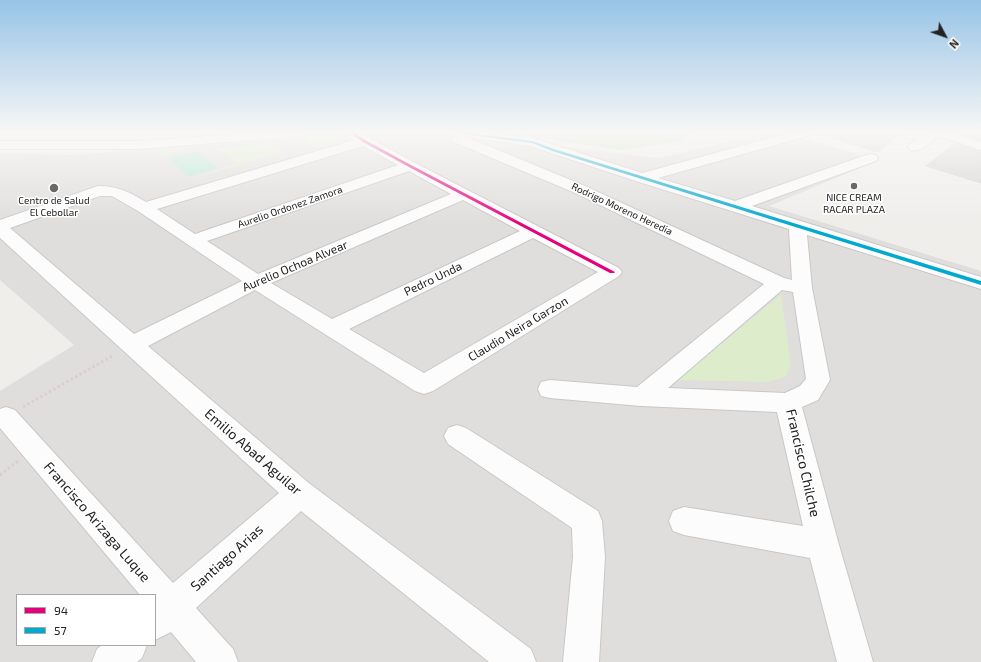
<!DOCTYPE html>
<html>
<head>
<meta charset="utf-8">
<style>
  body { margin:0 }
  #map { position:relative; width:981px; height:662px; overflow:hidden; background:#f0eeeb; font-family:"Exo 2",sans-serif }
  canvas { display:block }
  .legend { position:absolute; left:16px; top:594px; width:140px; height:52px; box-sizing:border-box; background:#fff; border:1px solid #a7a7a7; margin:0; padding:5px 7px; list-style:none; font-size:12px; color:#222 }
  .legend li { display:flex; align-items:center; gap:8px; height:20px }
  .legend b { width:20px; border:1px solid #a7a7a7 }
  .north { position:absolute; left:925px; top:16px; width:40px; height:40px; -webkit-text-stroke:3px #fff; paint-order:stroke; rotate:131deg; font-size:11px; font-weight:700; line-height:16px; text-align:center; color:#222 }
  .north::after { content:''; display:block; margin:auto; width:14px; height:18px; background:#222; clip-path:polygon(50% 0,100% 100%,50% 72%,0 100%) }
</style>
</head>
<body>
<div id="map">
<canvas width="981" height="662"></canvas>
<ul class="legend">
<li><b style="height:5px;background:#e5007d"></b>94</li>
<li><b style="height:5px;background:#00a9ce"></b>57</li>
</ul>
<div class="north">N</div>
</div>
<script>
const g = document.querySelector('canvas').getContext('2d');
g.lineJoin = 'round';
function fillPath(path, color) { g.fillStyle = color; g.fill(path, 'evenodd'); }
function strokePath(path, color, width, dash) { g.strokeStyle = color; g.lineWidth = width; g.lineCap = dash ? 'butt' : 'round'; g.setLineDash(dash || []); g.stroke(path); }
function write(font, color, halo, rows, align = 'center') {
  g.font = font + ' "Exo 2",sans-serif'; g.lineWidth = 3; g.setLineDash([]); g.textBaseline = 'middle'; g.strokeStyle = halo; g.fillStyle = color; for (const [text, x, y, turn = 0] of rows) {
    g.save(); g.translate(x, y); g.rotate((+turn || 0) * Math.PI / 180); g.textAlign = isNaN(turn) ? turn : align; if (halo) g.strokeText(text, 0, 0); g.fillText(text, 0, 0); g.restore();
  }
}
fillPath(new Path2D(`
  M386 132 472 136 659 158 772 132H779L879 160 769 206 981 271V662H0V391L74 345 0 280V153L70 155ZM17 595H155V645H17Z`), '#dfdedc');
fillPath(new Path2D(`
  M325 133 336 140 331 144 316 148 301 136Z
  M463 135 516 145 508 146 501 150Z
  M273 143 283 152 190 179 236 163 217 149 198 150Z
  M200 145 162 155 153 148Z
  M781 294 791 365 785 377 768 382 678 380Z`), '#ddeccb');
fillPath(new Path2D(`
  M532 132H694L679 142 621 150 532 137Z`), '#cbdec1');
fillPath(new Path2D(`
  M197 151 218 168 188 177 169 158Z`), '#b7e6d2');
const building = new Path2D(`
  M823 132H902L878 152 823 136Z
  M955 132H981V140Z
  M956 143 981 151V183L926 166Z`);
fillPath(building, '#d7d4d2');
strokePath(building, '#d3d0cc', 1);
const minor = new Path2D(`
  M263 132H311L309 135 304 136 140 149H0V141H140Z
  M345 132H359L415 163 619 268 622 272 619 276 433 391 424 394 415 391 255 290 148 346 310 484 531 649 536 662H489L301 511 196 608 233 649 238 662H196L171 632 155 640V595H140L0 428V409L6 407 15 410 173 583 279 493 0 238V220L98 186C118 186 129 192 146 202L354 140ZM363 146 398 165 195 234 157 209ZM409 171 451 194 258 274 207 241ZM100 196H112L138 211 242 281 134 334 10 228ZM463 200 520 231 332 319 271 283ZM533 238 598 272 424 373 349 329Z
  M448 132H484L533 138 642 173 792 132H812L811 135 658 178 735 201 866 155 871 154 876 155 878 158 876 161 752 206 981 277V289L807 235 812 288 830 380 818 400 802 407 839 545 873 662H837L810 558 684 535 673 531 669 521 673 511 684 507 803 526 777 412 641 406 550 398 541 396 538 389 541 382 550 380 637 387 764 284 573 192 454 142 452 139 455 136 450 135ZM467 137 530 146 636 181 789 229 792 280 784 278 585 186ZM782 290 793 292 806 379 800 386 785 393 668 388Z
  M928 132H951L981 142V150L941 137H938C930 143 921 153 910 150L908 147 910 144Z
  M457 425 466 428 598 511 602 521 605 557 599 662H563L573 557 572 528 448 444 444 436 448 428Z
  M102 645H147L142 658 137 662H92L97 649Z`);
strokePath(minor, '#c9c8c7', 2);
strokePath(new Path2D(`
  M23 407 114 355
  M0 475 18 461`), '#dccecd', 3, [2.5, 2.5]);
strokePath(new Path2D(`
  M0 475 2 474`), '#dccecd', 3.5, [3, 3]);
fillPath(minor, '#fdfcfc');
fillPath(new Path2D(`
  M349 132H353L365 140 411 165 615 272 614 273H610L409 167 363 142Z`), '#e5007d');
fillPath(new Path2D(`
  M453 132H461L533 141 554 149 981 281V285L552 151 532 143 455 133Z`), '#00a9ce');
const sky = g.createLinearGradient(0, 0, 0, 224);
sky.addColorStop(0, '#97c4e6');
sky.addColorStop(0.59, '#f8f7f6');
sky.addColorStop(1, '#f8f7f600');
g.fillStyle = sky;
g.fillRect(0, 0, 981, 224);
for (const [x, y, r, color] of [
  [854,186,4,"#6a6968"],
  [54,188,5,"#6a6968"]
]) { const dot = new Path2D(); dot.arc(x, y, r, 0, 2 * Math.PI); g.fillStyle = color; g.fill(dot); strokePath(dot, '#fff', 1.5); }
write('10px', '#222', '#fff', [
  ["NICE CREAM",854,198],
  ["RACAR PLAZA",854,210],
  ["Centro de Salud",54,201],
  ["El Cebollar",54,213]
]);
write('10px', '#222', '#fff', [
  ["Aurelio Ordonez Zamora",290,207,-19],
  ["Rodrigo Moreno Heredia",622,209,25]
]);
write('12px', '#222', '#fff', [
  ["Aurelio Ochoa Alvear",295,266,-23],
  ["Pedro Unda",433,279,-26],
  ["Claudio Neira Garzon",518,329,-31]
]);
write('14px', '#222', '#fff', [
  ["Emilio Abad Aguilar",253,452,41],
  ["Francisco Chilche",803,463,77],
  ["Francisco Arizaga Luque",97,522,49],
  ["Santiago Arias",227,558,-42]
]);
</script>
</body>
</html>
